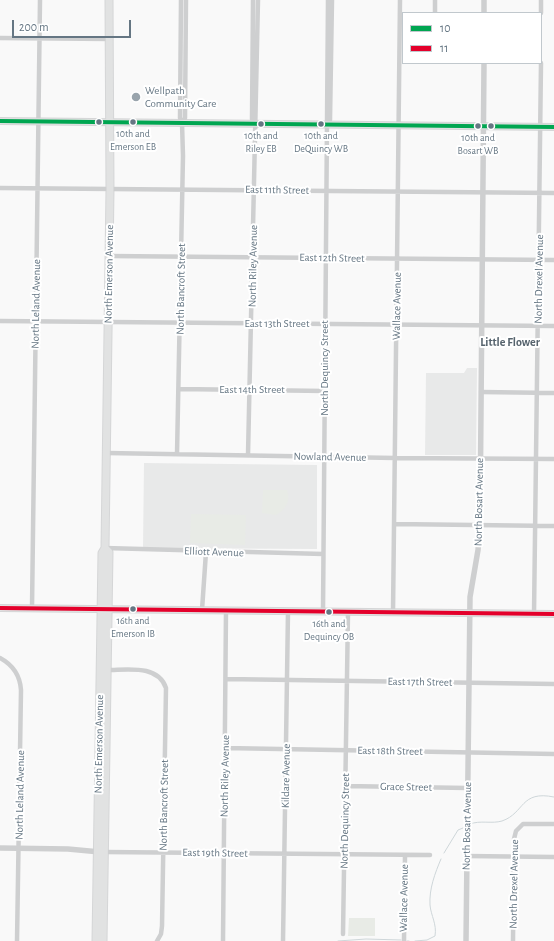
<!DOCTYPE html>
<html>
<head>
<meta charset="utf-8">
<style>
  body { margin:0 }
  #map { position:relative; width:554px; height:941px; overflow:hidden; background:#f9f9f9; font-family:"Alegreya Sans",sans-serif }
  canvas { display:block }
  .legend { position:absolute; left:402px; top:12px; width:140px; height:52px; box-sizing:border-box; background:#fff; border:1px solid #c1c8cd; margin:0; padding:5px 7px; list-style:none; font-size:12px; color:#657683 }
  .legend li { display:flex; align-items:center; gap:8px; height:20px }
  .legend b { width:20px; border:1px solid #c1c8cd }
  .scale { position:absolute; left:12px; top:20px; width:119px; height:18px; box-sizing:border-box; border:2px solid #657683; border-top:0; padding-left:5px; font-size:12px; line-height:14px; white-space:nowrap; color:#657683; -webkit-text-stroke:3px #fff; paint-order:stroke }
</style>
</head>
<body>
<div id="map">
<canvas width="554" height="941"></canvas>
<ul class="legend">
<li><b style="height:5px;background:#00a651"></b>10</li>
<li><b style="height:5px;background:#e4002b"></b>11</li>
</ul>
<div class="scale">200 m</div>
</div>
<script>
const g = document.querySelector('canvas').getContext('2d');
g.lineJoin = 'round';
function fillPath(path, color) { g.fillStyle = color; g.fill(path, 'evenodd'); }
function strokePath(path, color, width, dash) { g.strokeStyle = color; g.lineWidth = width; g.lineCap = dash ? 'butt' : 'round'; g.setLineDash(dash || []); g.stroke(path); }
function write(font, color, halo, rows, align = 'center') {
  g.font = font + ' "Alegreya Sans",sans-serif'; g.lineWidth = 4; g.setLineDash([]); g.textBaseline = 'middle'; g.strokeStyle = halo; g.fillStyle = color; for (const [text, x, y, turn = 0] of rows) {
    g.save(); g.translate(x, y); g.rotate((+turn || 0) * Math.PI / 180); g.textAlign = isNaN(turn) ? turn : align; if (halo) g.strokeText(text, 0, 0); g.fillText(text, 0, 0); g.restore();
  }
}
fillPath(new Path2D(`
  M467 368H477L476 455H425L426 373H464Z
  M144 463 317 465V549L143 548Z`), '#e8e9e9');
fillPath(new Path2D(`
  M263 490H287C291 501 286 509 276 515L262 513Z
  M191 514 246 515 245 545 190 543Z
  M349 918H375V936H348Z`), '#e8ebe6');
strokePath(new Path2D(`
  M470 824C480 820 492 824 502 821 525 813 520 790 554 797
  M444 853 458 830 463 828
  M338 941 366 939 401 940
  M407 941H409
  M415 941 427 940 435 936C437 924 431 916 430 905 429 889 435 873 441 859`), '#ced6d9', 1);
const secondary = new Path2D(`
  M0 121 554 127
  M0 608 554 614`);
const primary = new Path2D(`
  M96 941 102 553 105 548 110 189 109 0
  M103 941 109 552 105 548`);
strokePath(secondary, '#d5d6d7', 8);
strokePath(primary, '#d5d6d7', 9);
strokePath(new Path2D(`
  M253 0 252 119 254 124
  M541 0V13
  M435 13V0
  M0 38 109 39
  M182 123 185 118 186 0
  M327 124 330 120 332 0
  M0 188 554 193
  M109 256 554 260
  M0 321 554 326
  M179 389 325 391
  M481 392 554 393
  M107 453 395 458 554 459
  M177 454 183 156 182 123 180 118 181 0
  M248 455 258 0
  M394 524 554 526
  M105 548 323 554
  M32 608 40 0
  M202 610 206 552
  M323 612 328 0
  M393 613 400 0
  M534 614 541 63
  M0 658C13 665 20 675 21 690L17 941
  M107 670C127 670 158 664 166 688L162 926 161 934 157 941
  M226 679 554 684
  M225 748 554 754
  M345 786 467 788
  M105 852 430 855
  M466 856 554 857
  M343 934 348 612
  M223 941 226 610
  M283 941 288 611
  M404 941 405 855
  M513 941 514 839 516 831 523 824H554`), '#cecfd0', 4.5);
strokePath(new Path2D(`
  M484 13V0
  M0 848 68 849 100 852
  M466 941 470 597 478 550 480 525 484 63`), '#cecfd0', 5.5);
strokePath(secondary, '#e1e2e2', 6);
strokePath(primary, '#e1e2e2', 7);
strokePath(new Path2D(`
  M0 121 554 127`), '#00a651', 4);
strokePath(new Path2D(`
  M0 608 554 614`), '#e4002b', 4);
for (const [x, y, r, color] of [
  [136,97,5,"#99a4ac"],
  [99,122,3.5,"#657683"],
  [133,122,3.5,"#657683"],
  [261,124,3.5,"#657683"],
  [321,124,3.5,"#657683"],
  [478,126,3.5,"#657683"],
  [491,126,3.5,"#657683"],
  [133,609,3.5,"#657683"],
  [329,612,3.5,"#657683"]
]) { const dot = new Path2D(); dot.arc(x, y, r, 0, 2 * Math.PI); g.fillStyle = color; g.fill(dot); strokePath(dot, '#fff', 1.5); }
write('10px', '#657683', '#fff', [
  ["10th and",133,134],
  ["Emerson EB",133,147],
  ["10th and",261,136],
  ["Riley EB",261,149],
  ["10th and",321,136],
  ["DeQuincy WB",321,149],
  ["10th and",478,138],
  ["Bosart WB",478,151],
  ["16th and",133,621],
  ["Emerson IB",133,634],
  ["16th and",329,624],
  ["Dequincy OB",329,637]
]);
write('11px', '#657683', '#fff', [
  ["Wellpath",145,91],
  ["Community Care",145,104]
], 'left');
write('11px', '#657683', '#fff', [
  ["East 11th Street",277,190,1],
  ["East 12th Street",332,258,1],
  ["North Riley Avenue",253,266,-89],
  ["North Emerson Avenue",109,274,-89],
  ["North Drexel Avenue",539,279,-89],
  ["North Bancroft Street",181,289,-89],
  ["North Leland Avenue",36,304,-89],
  ["Wallace Avenue",397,306,-89],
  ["East 13th Street",277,324],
  ["North Dequincy Street",325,368,-90],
  ["East 14th Street",252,390],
  ["Nowland Avenue",330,457,1],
  ["North Bosart Avenue",479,502,-89],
  ["Elliott Avenue",214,552,2],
  ["East 17th Street",420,682,1],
  ["North Emerson Avenue",99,744,-89],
  ["East 18th Street",390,751,1],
  ["North Riley Avenue",225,776,-89],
  ["Kildare Avenue",286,776,-89],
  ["Grace Street",406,787,1],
  ["North Leland Avenue",20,795,-89],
  ["North Bancroft Street",164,805,-89],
  ["North Dequincy Street",345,821,-89],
  ["North Bosart Avenue",467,826,-89],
  ["East 19th Street",215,853,1],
  ["North Drexel Avenue",514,884,-89],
  ["Wallace Avenue",404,898,-89]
]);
write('bold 12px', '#57646e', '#fff', [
  ["Little Flower",510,342]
]);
</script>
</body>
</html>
